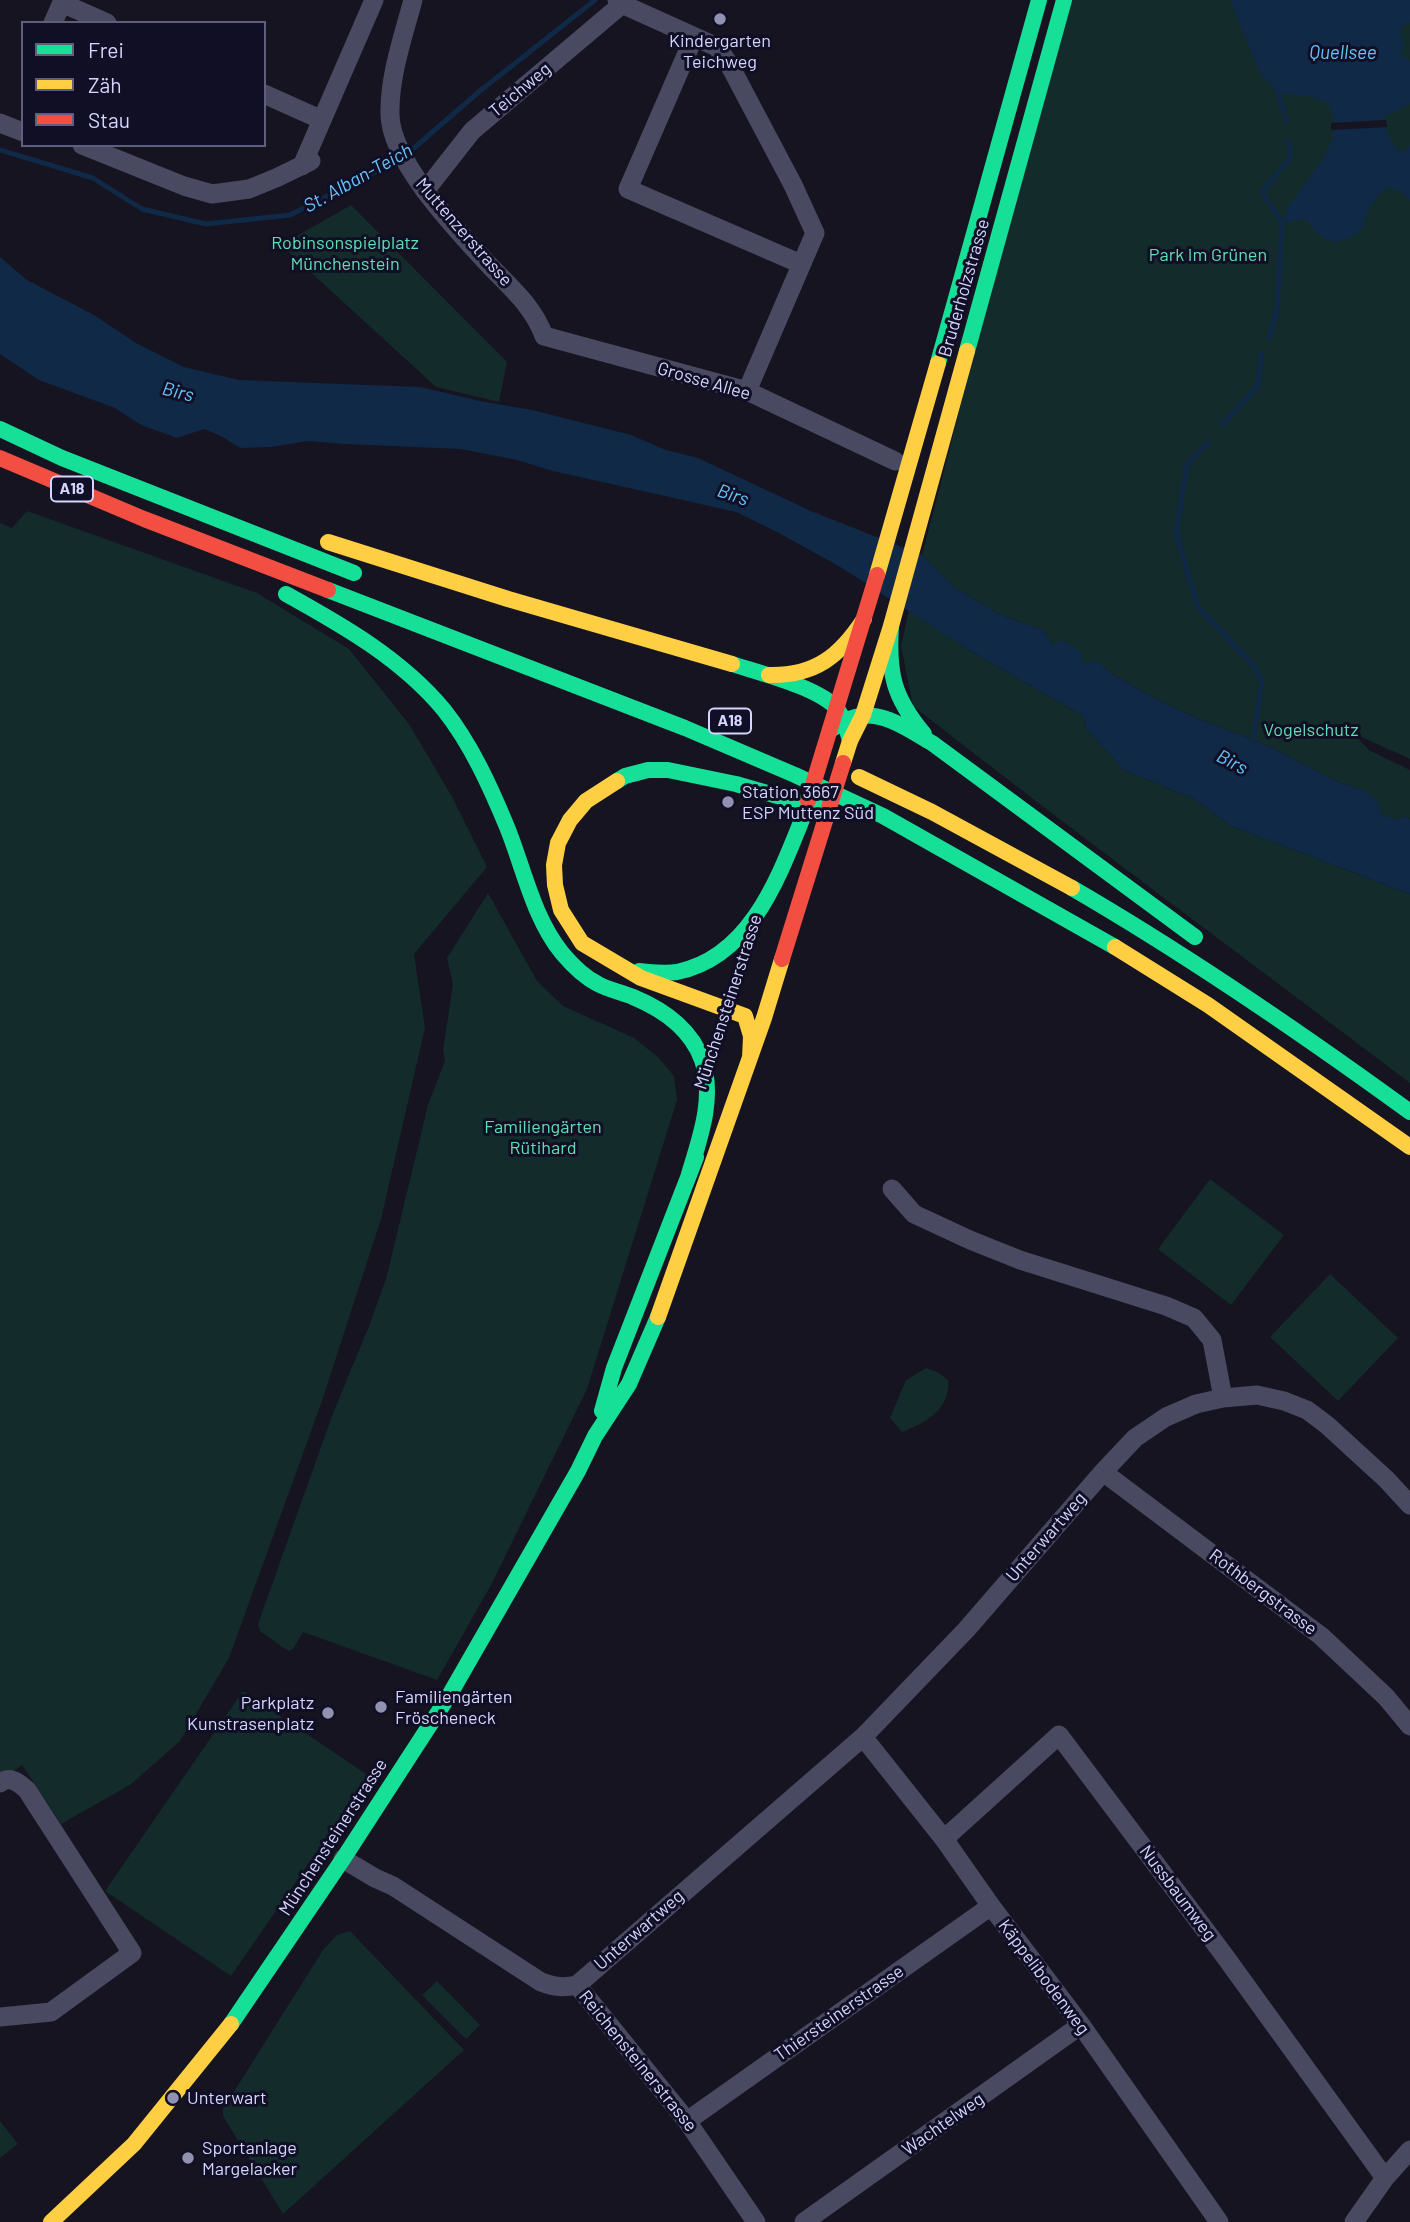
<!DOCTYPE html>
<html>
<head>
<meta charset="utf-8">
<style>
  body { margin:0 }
  #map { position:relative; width:1410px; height:2222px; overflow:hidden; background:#151420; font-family:Barlow,sans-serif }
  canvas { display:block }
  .legend { position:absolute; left:21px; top:21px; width:245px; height:126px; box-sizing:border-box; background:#110f25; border:2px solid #5f5e7c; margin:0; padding:9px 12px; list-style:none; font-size:21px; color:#d5d5fe }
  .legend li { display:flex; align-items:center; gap:14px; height:35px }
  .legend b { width:35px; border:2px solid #5f5e7c }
</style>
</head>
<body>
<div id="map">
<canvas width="1410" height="2222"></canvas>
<ul class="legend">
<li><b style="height:9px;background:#16e098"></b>Frei</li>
<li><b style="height:9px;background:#ffcf43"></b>Zäh</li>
<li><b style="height:9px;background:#f24e42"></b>Stau</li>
</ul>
</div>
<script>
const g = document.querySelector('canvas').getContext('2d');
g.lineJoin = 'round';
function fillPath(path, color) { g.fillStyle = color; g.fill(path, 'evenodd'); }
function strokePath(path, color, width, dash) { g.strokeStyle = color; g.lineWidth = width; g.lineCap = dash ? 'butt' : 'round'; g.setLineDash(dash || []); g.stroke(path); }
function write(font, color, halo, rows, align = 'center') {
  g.font = font + ' Barlow,sans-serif'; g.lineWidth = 6; g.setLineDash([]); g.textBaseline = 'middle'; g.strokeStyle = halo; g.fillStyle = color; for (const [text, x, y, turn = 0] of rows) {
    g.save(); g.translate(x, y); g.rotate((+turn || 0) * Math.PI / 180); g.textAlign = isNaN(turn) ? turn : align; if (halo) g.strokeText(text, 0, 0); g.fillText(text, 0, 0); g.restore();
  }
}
fillPath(new Path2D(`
  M1066 0H1410V759L1353 733 1369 750 1410 770V819L1405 816 1398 821 1381 814 1365 791 1336 781 1266 745 1197 718 1159 701 1114 675 1097 661 1083 665 1053 645 1043 630 1001 615 954 587 922 555Z
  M351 205 507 362 499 402 436 387 281 245Z
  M27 511 257 593 349 649 409 724 451 795 487 867 414 954 425 1028 381 1219 322 1401 229 1658 180 1741 130 1785 61 1824 22 1765 0 1781V523L12 528Z
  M909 610 964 647 1083 716 1087 729 1124 770 1194 799 1231 826 1410 894V1083C1244 957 1076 834 913 706L901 646Z
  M488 893 537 981 563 1006 634 1038 658 1057 674 1076 677 1100 587 1389 491 1585 437 1680 303 1632 293 1649 288 1651 260 1631 258 1624 332 1416 369 1326 386 1279 428 1105 445 1061 443 1050 453 984 447 958Z
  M1210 1179 1284 1235 1231 1305 1158 1249Z
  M1330 1274 1398 1338 1338 1401 1270 1337Z
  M926 1368 939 1373 948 1380C951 1409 926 1423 902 1432L890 1418 906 1380Z
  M243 1691 369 1776 231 1976 105 1891Z
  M350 1931 464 2050 283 2214 223 2116V2109L323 1950 337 1935Z
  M437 1981 480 2025 466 2039 422 1995Z
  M0 2121 18 2144 0 2158Z`), '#132b2a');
fillPath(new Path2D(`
  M1233 0H1410V22L1406 23 1400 31 1405 47 1399 53 1410 61V103C1401 110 1390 112 1382 119 1385 132 1392 139 1398 151H1405L1410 145V200L1397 189 1386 188C1375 200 1364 212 1363 228 1337 249 1325 245 1305 219L1282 223 1288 207 1323 159 1332 140 1334 119 1328 103 1309 96 1278 93 1260 73 1231 2Z
  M0 257 27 280 94 315 136 343 184 367 239 380 420 387 480 401 532 410 631 435 666 450 698 458 811 511 922 555 954 587 1001 615 1043 630 1053 645 1062 640 1080 651 1083 664 1097 661 1114 675 1159 701 1197 718 1266 745 1336 781 1365 791 1378 802 1381 814 1397 820 1405 816 1410 819V894L1231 826 1194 799 1124 770 1087 729 1083 716 964 647 842 568 777 532 736 512 553 471 517 460 461 449 345 444 308 441 271 447 240 448 221 436 204 429 177 438 141 425 115 408 39 380 0 354Z`), '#102946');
fillPath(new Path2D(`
  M1386 120 1387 127 1331 130V123Z`), '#151420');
strokePath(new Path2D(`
  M1278 93 1287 122
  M0 150 93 178 142 209 206 224 290 215 399 160
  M407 154 480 91 595 0
  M1269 338 1277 311 1282 223 1262 192 1290 158 1289 141
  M1222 425 1258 386 1261 354
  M1208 443 1187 464 1176 533 1198 607 1253 665 1262 681 1253 740`), '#102946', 5);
strokePath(new Path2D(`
  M413 0C403 37 389 77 390 115 391 162 458 231 489 265 511 288 533 306 544 336L747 391 895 461
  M617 0 622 4 717 47 729 64 793 185 815 233 747 391
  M62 3 107 23
  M53 23 63 0
  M694 37 628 189 801 264
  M264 94 322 120
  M0 123 23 132
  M82 145 184 186 212 194 249 189 276 178 311 161
  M302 166 374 0
  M425 191 472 131 627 0
  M892 1189 914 1214 970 1240 1020 1260 1166 1306 1194 1318 1212 1340 1223 1398
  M1103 1472 1321 1636 1386 1697 1410 1726
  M863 1737 944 1839 991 1906 1081 2025 1219 2222
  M0 1783C10 1775 19 1783 27 1790L132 1953 51 2012 0 2017
  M944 1839 1059 1735 1224 1955 1385 2178
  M343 1859 375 1878 393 1886 541 1982C555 1987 563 1988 577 1985L687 2121 756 2222
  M577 1985 863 1737 966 1630 1103 1472 1135 1438 1166 1417 1196 1404 1223 1398 1257 1395 1284 1401 1307 1410 1327 1425 1387 1480 1410 1505
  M687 2121 991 1906
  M804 2222 1081 2025
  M1354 2222 1385 2178 1410 2150`), '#494a61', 19);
strokePath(new Path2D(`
  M967 351 1064 0
  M938 363 1039 0
  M0 429 62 458 354 573
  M328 590 685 728 795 775 883 816 1115 947
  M286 594C342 625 402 659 444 710 471 744 490 786 507 827 524 869 533 917 562 953 572 965 584 977 598 984 609 990 621 992 633 997 662 1009 691 1029 702 1060 715 1097 700 1138 689 1174
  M891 626C888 673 893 697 924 734
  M732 664C760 673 821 688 838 710 845 720 847 730 850 741
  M830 730C838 726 846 719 855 717 883 710 909 730 932 743L1195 937
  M617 781 625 776 648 770H668L736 784 826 810
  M1072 888C1189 956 1300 1032 1410 1112
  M639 971C651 972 664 974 677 972 750 957 778 879 803 817
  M602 1411 614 1368 696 1157
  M231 2024 343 1859 450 1694 578 1471 595 1436 629 1384 658 1317`), '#16e098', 16);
strokePath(new Path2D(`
  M328 542 508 599 732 664
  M877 575 938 363
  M769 675C815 676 840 656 864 619
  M843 763 850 741 863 715 891 626 967 351
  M859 777 932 812 1072 888
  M617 781 586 801 570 820 558 843 554 865 555 885 561 910 582 943 641 978 745 1016 751 1036 750 1058
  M1115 947 1208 1005 1410 1147
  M658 1317 764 1018 782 959
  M51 2222 134 2144 231 2024`), '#ffcf43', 16);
strokePath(new Path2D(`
  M0 458 144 519 328 590
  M808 801 877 575
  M782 959 843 763`), '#f24e42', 16);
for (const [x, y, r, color] of [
  [720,19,7,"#9291b0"],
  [728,802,7,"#9291b0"],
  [381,1707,7,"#9291b0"],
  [328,1713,7,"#9291b0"],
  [173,2098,7,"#9291b0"],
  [188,2158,7,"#9291b0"]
]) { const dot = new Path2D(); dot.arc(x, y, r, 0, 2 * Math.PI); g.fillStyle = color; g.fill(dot); strokePath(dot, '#110f25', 2.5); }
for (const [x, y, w] of [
  [72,489,42],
  [730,721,42]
]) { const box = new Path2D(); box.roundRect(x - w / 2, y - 12.5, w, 25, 5); g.fillStyle = '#110f25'; g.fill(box); strokePath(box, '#d5d5fe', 2); }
write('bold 16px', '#d5d5fe', null, [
  ["A18",72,489],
  ["A18",730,721]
]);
write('18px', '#d5d5fe', '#110f25', [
  ["Kindergarten",720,41,"center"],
  ["Teichweg",720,62,"center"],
  ["Station 3667",742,792],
  ["ESP Muttenz Süd",742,813],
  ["Familiengärten",395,1697],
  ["Fröscheneck",395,1718],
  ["Parkplatz",314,1703,"right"],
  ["Kunstrasenplatz",314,1724,"right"],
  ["Unterwart",187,2098],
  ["Sportanlage",202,2148],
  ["Margelacker",202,2169]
], 'left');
write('18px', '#d5d5fe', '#110f25', [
  ["Teichweg",520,90,-40],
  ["Muttenzerstrasse",464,232,49],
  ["Bruderholzstrasse",964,288,-74],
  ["Grosse Allee",704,381,16],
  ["Münchensteinerstrasse",728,1002,-72],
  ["Unterwartweg",1046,1537,-49],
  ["Rothbergstrasse",1263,1592,37],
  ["Münchensteinerstrasse",333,1837,-57],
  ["Nussbaumweg",1178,1893,53],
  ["Unterwartweg",639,1930,-41],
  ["Käppelibodenweg",1044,1977,53],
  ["Thiersteinerstrasse",839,2013,-35],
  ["Reichensteinerstrasse",638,2061,51],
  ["Wachtelweg",943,2124,-35]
]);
write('18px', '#61deb2', '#110f25', [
  ["Robinsonspielplatz",345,243],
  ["Münchenstein",345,264],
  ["Park Im Grünen",1208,255],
  ["Vogelschutz",1311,730],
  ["Familiengärten",543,1127],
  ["Rütihard",543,1148]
]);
write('italic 19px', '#65c5fc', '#110f25', [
  ["Quellsee",1343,53],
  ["St. Alban-Teich",358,178,-29],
  ["Birs",178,392,14],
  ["Birs",733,495,19],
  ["Birs",1232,762,28]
]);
</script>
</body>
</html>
